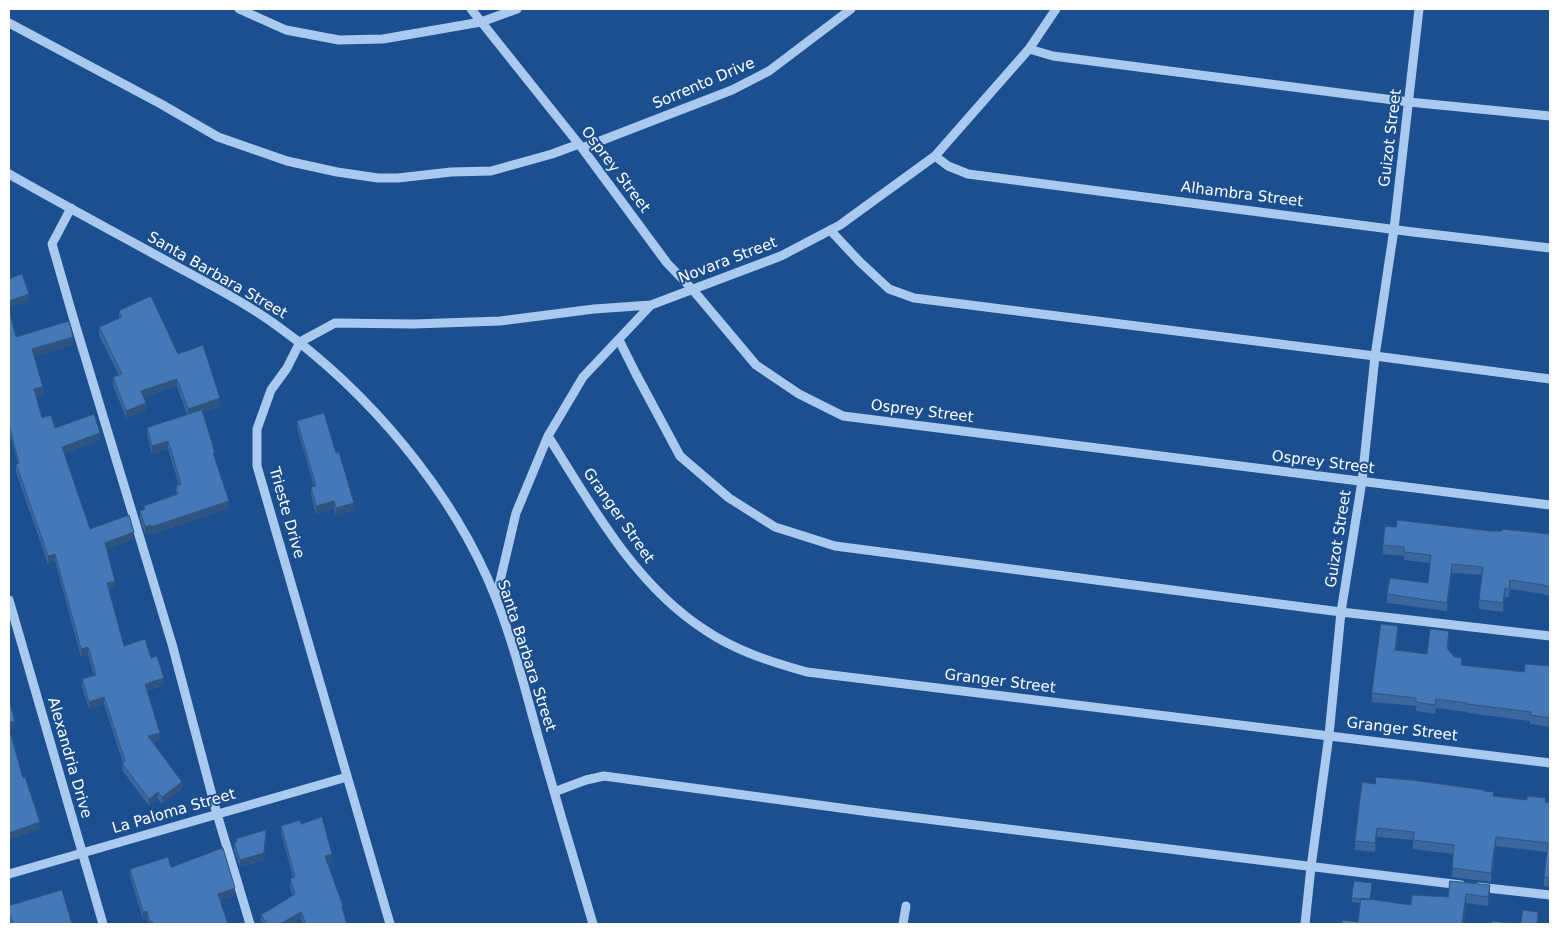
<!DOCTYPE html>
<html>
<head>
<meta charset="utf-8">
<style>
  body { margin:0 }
  #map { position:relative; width:1559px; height:933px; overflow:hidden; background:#1b4f8f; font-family:"DejaVu Sans",sans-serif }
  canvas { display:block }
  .frame { position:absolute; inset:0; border:10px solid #fff; pointer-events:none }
</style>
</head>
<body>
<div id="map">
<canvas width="1559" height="933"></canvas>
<div class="frame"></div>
</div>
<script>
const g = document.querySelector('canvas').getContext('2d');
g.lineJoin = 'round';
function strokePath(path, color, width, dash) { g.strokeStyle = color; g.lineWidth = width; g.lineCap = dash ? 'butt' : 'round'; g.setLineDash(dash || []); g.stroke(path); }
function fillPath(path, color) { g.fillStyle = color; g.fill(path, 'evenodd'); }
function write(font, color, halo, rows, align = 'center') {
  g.font = font + ' "DejaVu Sans",sans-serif'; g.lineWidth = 4; g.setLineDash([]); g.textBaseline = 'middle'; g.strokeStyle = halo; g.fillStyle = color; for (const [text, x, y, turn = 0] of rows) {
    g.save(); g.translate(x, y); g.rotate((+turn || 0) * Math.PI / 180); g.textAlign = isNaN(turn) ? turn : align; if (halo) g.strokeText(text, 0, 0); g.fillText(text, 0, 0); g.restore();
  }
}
strokePath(new Path2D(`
  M239 9 286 30 339 40 383 39 481 22 517 9
  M471 9 582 148 667 263 693 290 756 365 799 394 843 416 1550 505
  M9 23 161 104 218 137 287 161 337 172 378 178H398L451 172 491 171 552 154 579 144
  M1029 49 1053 56 1409 102 1550 116
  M582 148 732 90 769 71 851 9
  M935 156 948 166 968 174 1413 232 1550 248
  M9 174C60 203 112 231 163 259 201 280 241 300 276 325 368 391 453 491 495 596 513 641 525 689 538 736 556 799 574 861 593 924
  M71 208 52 244 73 317 172 644 217 814 250 924
  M830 230 860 262 889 289 914 298 1375 356 1550 379
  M619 340 636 374 680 456 729 498 775 527 835 546 1341 612 1550 636
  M548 436C591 505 635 585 705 630 736 651 771 662 807 672L1550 763
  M496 598 516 513 548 436 583 377 651 305 781 256 840 225 935 156 1029 49 1056 9
  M9 600 103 924
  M554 792 586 780 604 776 870 812 1461 885
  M9 874 347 777
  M1478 887 1550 895
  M390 924 257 466V429L271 390 287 368 300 342 335 323 414 324 500 321 594 309 651 305
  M903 924 906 906
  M1305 924 1311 867 1329 735 1341 612 1362 481 1375 356 1394 229 1419 9`), '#a9c9ee', 9);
fillPath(new Path2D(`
  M9 310 16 337 73 345 34 356 43 394 36 396 42 418 55 428 100 440 64 453 90 529 134 539 106 549 115 588 109 590 124 646 151 658 164 685 147 691 160 740 153 742 182 789 162 804 158 799 149 806 122 770 123 763 104 704 89 709 82 687V679L94 675 88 655 81 657 55 561 48 564 16 472V464H18L9 432Z
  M119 311 178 354 220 406 202 412 229 508 151 535V533L145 535 140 518V511L144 510V506L176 495V486L179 485 168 449 152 454 147 435V428L187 415 177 386 144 397 146 410 126 418 113 385V377L119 375 99 335V327L119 318Z
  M297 421 354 510 336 516 334 508 316 514 311 495V487L314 486 297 428Z
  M1396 527 1490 531 1550 534V596L1544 595V594L1510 589 1509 597H1505L1503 612 1479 609V600L1482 575 1452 573 1447 611 1387 603V594L1428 583 1430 563 1404 560V556L1383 554V545Z
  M1398 635 1396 650 1427 654 1449 640 1448 649 1462 665 1524 672 1550 666V727L1530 724V721L1467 713V712L1436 708 1435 714 1416 711V706L1372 702V693Z
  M1375 784 1484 791 1494 796 1550 803V887L1544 886V877L1547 852 1496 846 1491 882 1452 877 1453 854 1413 849V840L1377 837 1375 852 1355 850V841Z
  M301 824 332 861 328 863 347 924H303L301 919 292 924H262L261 922V915L293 896 290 887V879L293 878 281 833V826Z
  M266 837 264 860 240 867 234 851V843L236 842V839Z
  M171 867 235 895 220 900 228 924H149L147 918 143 919 130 876V869Z
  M1450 881 1490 894 1488 906 1466 903 1464 924H1342L1358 922 1360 903 1352 902V898L1372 887 1370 900 1411 905 1448 897Z
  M9 906 72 924H10L9 919Z`), '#3a679d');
fillPath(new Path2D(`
  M29 294V301L9 308V301Z
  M73 337V345L32 357V349Z
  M177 379V386L141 398V391Z
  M43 387V394L34 397V389Z
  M220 398V406L188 417V409Z
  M146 403V410L126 418V411Z
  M100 433V440L62 454V447Z
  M168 441V449L152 454V446Z
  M229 501V508L151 535V527Z
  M334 501V508L316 514V506Z
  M354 503V510L336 516V508Z
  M151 525V533L145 535V527Z
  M134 532V539L105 550V543Z
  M55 554V561L48 564V556Z
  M1452 564V573L1447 611V603Z
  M115 581V588L107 590V583Z
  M1505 588V597L1503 612V603Z
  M1398 626V635L1395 659V650Z
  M88 647V655L81 657V649Z
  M164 678V685L145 691V684Z
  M104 697V704L89 709V702Z
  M15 721V728L9 730V723Z
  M160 733V740L148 743V736Z
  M182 782V789L162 804V797Z
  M158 792V799L149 806V799Z
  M40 822V829L9 840V833Z
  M1377 828V837L1375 852V843Z
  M266 830 264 860 240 867V860Z
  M1496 837V846L1491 882V873Z
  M332 854V861L325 863V856Z
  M1490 885V894L1488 906V897Z
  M235 888V895L218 901V894Z
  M1466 894V903L1464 924H1462Z
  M147 911V918L143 919V912Z
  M301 912V919L292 924H280Z`), '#305480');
const building = new Path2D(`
  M22 274 29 294 9 301V279Z
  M151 296 178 354 203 345 220 398 188 409 177 379 141 391 146 403 126 411 113 377 122 374 99 327 122 317 119 311Z
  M9 310 16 337 69 321 73 337 32 349 43 387 34 389 42 418 51 415 55 428 94 414 100 433 62 447 90 529 129 515 134 532 105 543 115 581 107 583 124 646 145 639 151 658 157 656 164 678 145 684 160 733 148 736 182 782 162 797 158 792 149 799 122 763 125 761 104 697 89 702 82 679 96 675 88 647 81 649 55 554 48 556 16 464 19 463 9 425Z
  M202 410 215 453H213L229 501 151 527V525L145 527 140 511 145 509 144 506 178 494 176 486 181 484 168 441 152 446 147 428Z
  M324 413 336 453 339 452 354 503 336 508 334 501 316 506 311 487 316 486 297 421Z
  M1397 520 1490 531H1502V529L1550 534V587L1544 586V585L1510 580 1509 589 1505 588 1503 603 1479 600 1483 567 1452 564 1447 603 1387 594 1390 578 1428 583 1431 555 1404 552V547L1383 545 1385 526 1396 527Z
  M1381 624 1398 626 1395 650 1427 654 1430 629 1449 631 1447 648 1454 657 1462 658 1461 665 1524 672 1525 664 1550 666V718L1530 715 1531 712 1467 704V703L1436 699 1435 705 1416 702V698L1372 693Z
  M9 700 15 721 9 723Z
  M9 728 23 778 25 777 40 822 9 833Z
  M1376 777 1411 780 1484 790V791L1494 792 1493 796 1527 800V796L1546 798 1545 802 1550 803V878L1544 877 1548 843 1496 837 1491 873 1452 868 1454 845 1413 840 1414 832 1377 828 1375 843 1355 841 1362 782 1375 784Z
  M322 817 332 854 325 856 343 906 342 907 347 924H306L301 912 280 924H267L261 915 295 894 290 879 295 877 281 826 300 820 301 824Z
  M266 830 264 853 240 860 234 843 237 842 236 839Z
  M223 848 235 888 218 894 228 924H153L152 921 150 922 147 911 143 912 130 869 168 857 171 867Z
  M1354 881 1372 883 1370 900 1352 898Z
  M1450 881 1490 885 1488 897 1466 894 1462 924H1342V920L1358 922 1361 898 1411 905 1412 895 1448 897Z
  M62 890 72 924H13L9 912V906Z
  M1523 910 1538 912 1537 924H1521Z
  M1492 921 1519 924H1492Z`);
fillPath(building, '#4478b7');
strokePath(building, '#305480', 1);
write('15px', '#fff', '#1b4f8f', [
  ["Sorrento Drive",704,84,-23],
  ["Guizot Street",1391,138,-83],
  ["Osprey Street",615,170,53],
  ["Alhambra Street",1242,195,7],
  ["Novara Street",728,261,-21],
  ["Santa Barbara Street",217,276,30],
  ["Osprey Street",922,412,7],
  ["Osprey Street",1323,463,7],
  ["Trieste Drive",286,513,74],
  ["Granger Street",618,516,55],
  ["Guizot Street",1339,539,-81],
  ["Santa Barbara Street",526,656,72],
  ["Granger Street",1000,682,7],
  ["Granger Street",1402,730,7],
  ["Alexandria Drive",69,758,74],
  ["La Paloma Street",174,812,-16]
]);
</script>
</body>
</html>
